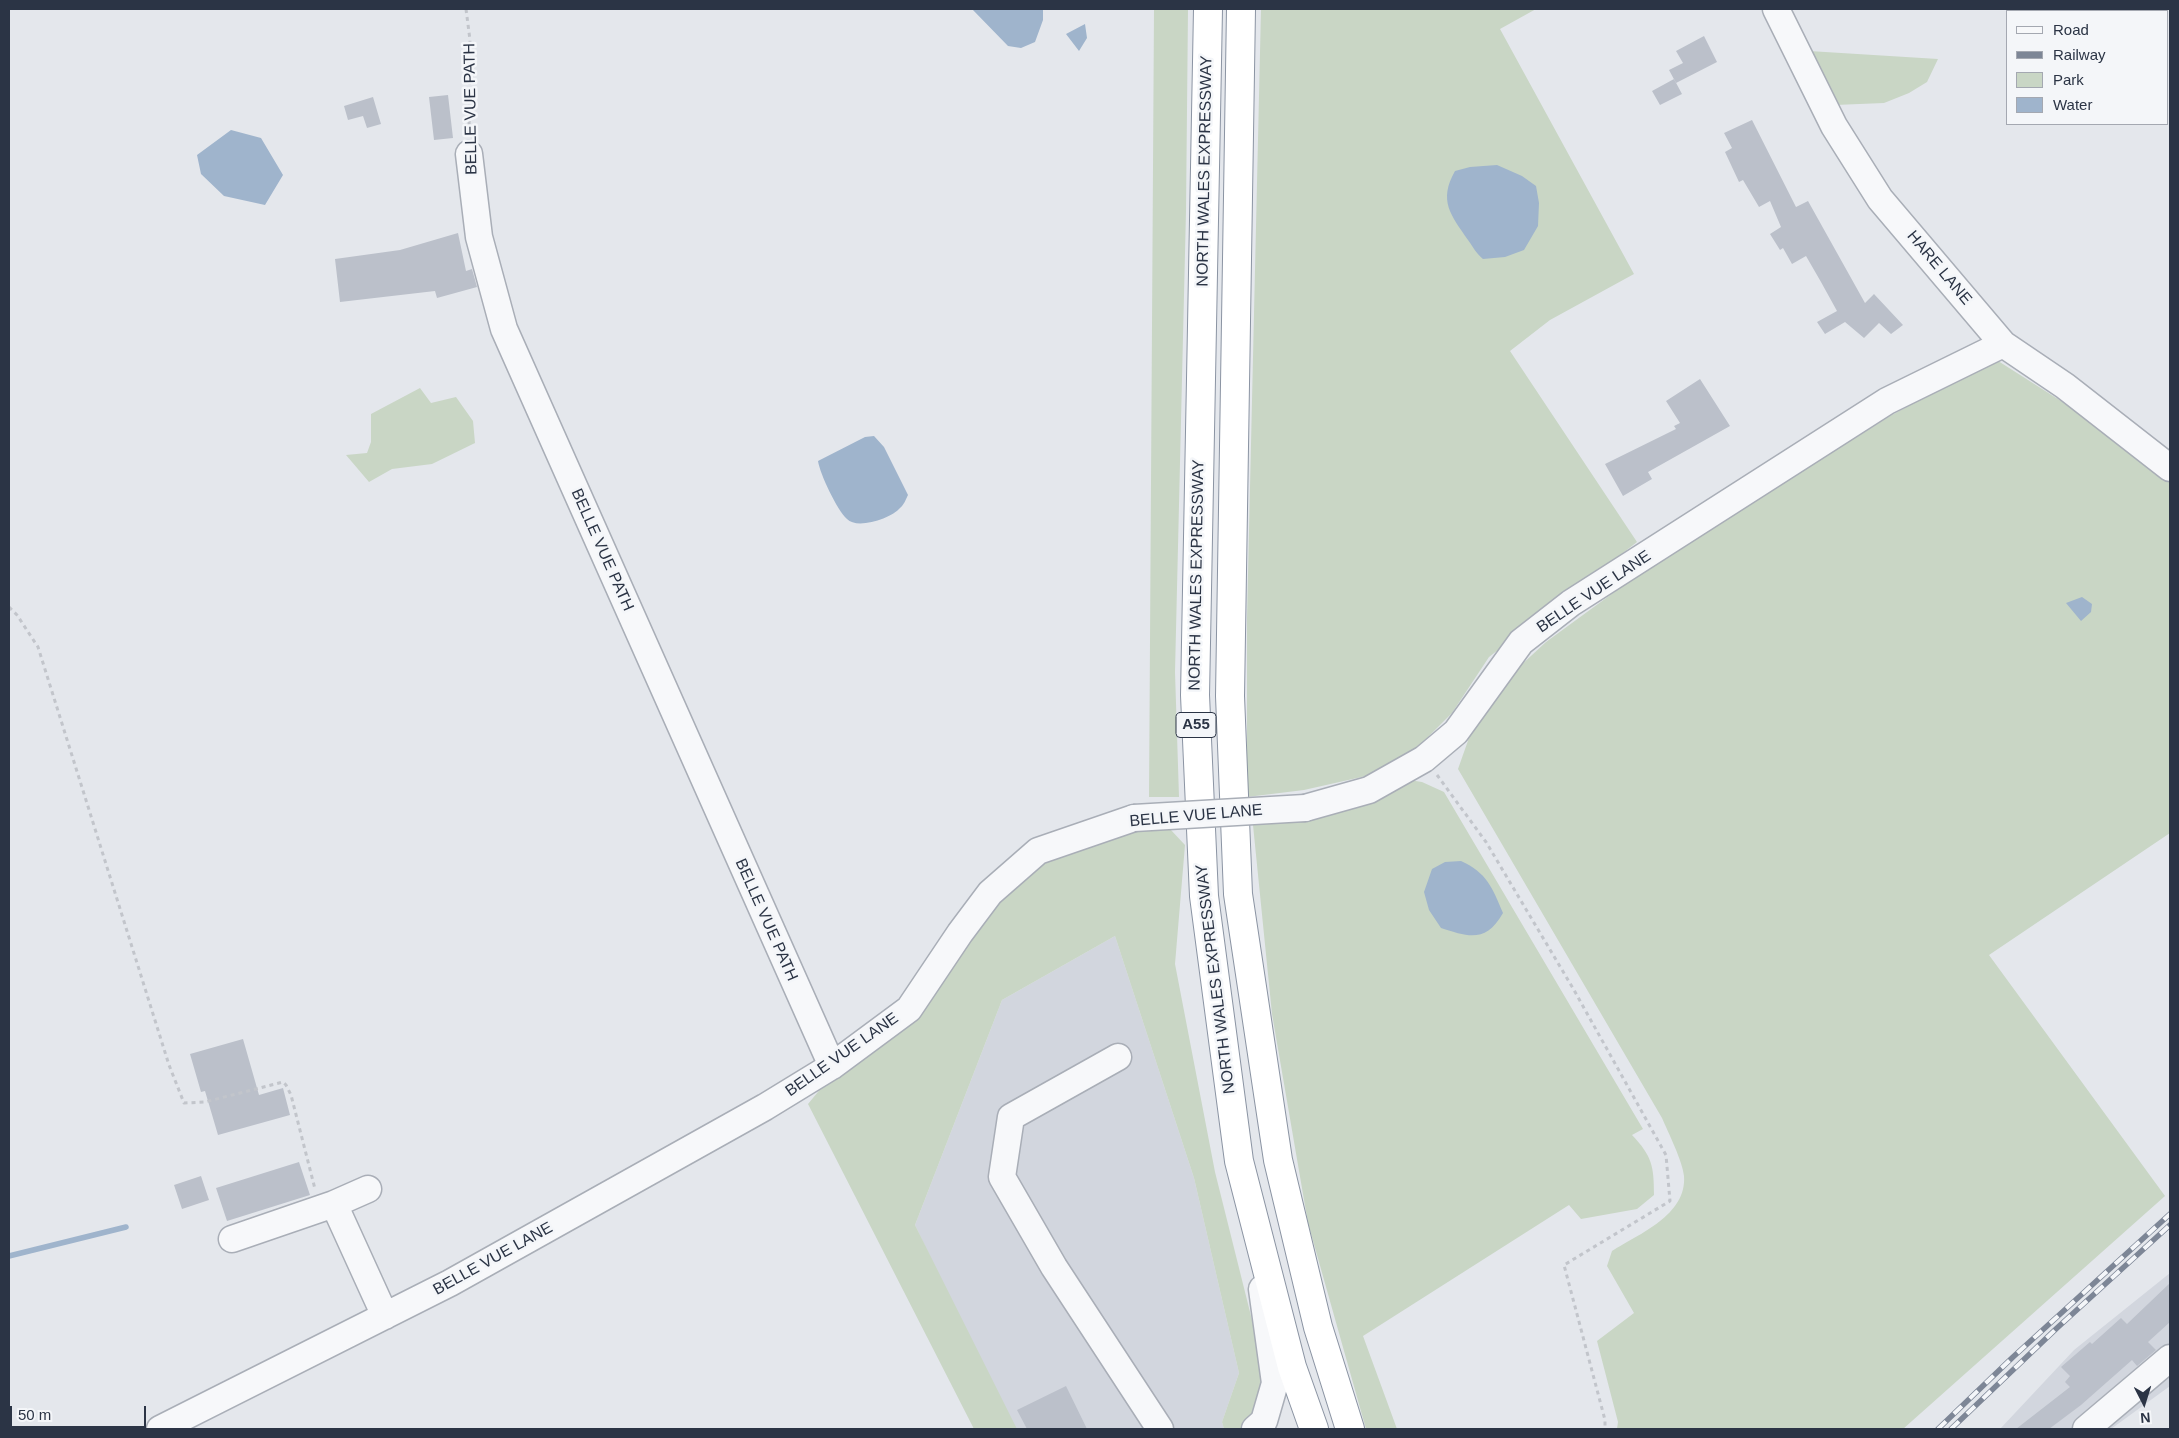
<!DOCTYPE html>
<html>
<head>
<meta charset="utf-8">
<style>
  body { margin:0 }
  #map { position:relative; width:2179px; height:1438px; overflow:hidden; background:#e4e7ec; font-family:Arial,sans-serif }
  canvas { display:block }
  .frame { position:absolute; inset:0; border:10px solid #2b3445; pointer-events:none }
  .legend { position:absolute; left:2006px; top:10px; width:162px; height:115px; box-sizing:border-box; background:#f4f6f9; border:1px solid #a4a8b1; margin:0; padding:6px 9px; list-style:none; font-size:15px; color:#2b3445 }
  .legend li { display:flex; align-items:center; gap:10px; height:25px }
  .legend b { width:25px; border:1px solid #a4a8b1 }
  .north { position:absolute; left:2119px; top:1378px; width:50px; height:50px; -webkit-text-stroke:4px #f4f6f9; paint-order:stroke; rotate:175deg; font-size:14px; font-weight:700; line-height:20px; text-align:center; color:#2b3445 }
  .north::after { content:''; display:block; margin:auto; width:18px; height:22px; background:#2b3445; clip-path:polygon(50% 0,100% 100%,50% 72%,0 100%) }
  .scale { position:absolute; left:10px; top:1406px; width:136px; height:22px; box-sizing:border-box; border:2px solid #2b3445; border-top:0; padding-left:6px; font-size:15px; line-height:18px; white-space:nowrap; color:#2b3445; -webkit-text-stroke:4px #f4f6f9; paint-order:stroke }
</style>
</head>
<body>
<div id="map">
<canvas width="2179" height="1438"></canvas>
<div class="frame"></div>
<ul class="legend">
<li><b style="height:6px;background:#f7f8fa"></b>Road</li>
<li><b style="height:6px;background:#7d8696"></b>Railway</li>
<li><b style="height:14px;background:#c9d6c5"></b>Park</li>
<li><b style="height:14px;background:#9fb4cc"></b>Water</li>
</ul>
<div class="north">N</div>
<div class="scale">50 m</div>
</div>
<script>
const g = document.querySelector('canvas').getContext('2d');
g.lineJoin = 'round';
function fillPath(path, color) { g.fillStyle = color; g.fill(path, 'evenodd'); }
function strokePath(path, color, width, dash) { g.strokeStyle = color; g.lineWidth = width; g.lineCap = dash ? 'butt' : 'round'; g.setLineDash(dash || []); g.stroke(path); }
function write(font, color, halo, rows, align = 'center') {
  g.font = font + ' Arial,sans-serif'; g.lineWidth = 5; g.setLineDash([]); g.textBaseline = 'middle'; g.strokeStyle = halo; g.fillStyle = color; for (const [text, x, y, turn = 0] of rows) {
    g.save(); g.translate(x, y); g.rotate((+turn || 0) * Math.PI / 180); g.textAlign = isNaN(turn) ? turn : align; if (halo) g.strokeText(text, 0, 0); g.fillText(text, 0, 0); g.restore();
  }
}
fillPath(new Path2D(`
  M1115 936 1194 1178 1239 1373 1222 1422 1224 1429H1012L915 1225 1002 1000Z
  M2170 1273V1386L2111 1429H2000L2074 1350Z`), '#d2d6de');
fillPath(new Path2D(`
  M1154 9H1188L1186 211 1175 672 1179 797H1149Z
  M1261 9H1536L1500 29 1634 274 1550 320 1510 351 1637 542 1489 657 1452 713 1415 750 1366 776 1304 790 1247 797V618Z
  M1809 51 1938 59 1927 82 1909 93 1884 103 1835 105Z
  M1995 359 2061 401 2170 480V833L1989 955 2165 1196 1903 1429H1617L1618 1422 1597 1341 1634 1313 1607 1266 1612 1251C1639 1234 1687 1215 1684 1176 1683 1162 1668 1132 1662 1118L1458 769 1470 735 1518 668 1546 642 1650 566 1890 416Z
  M420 388 431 403 456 397 473 421 475 443 432 464 392 469 369 482 346 455 367 453 371 442V414Z
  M1409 780 1422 782 1444 792 1643 1129 1632 1135C1652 1156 1654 1166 1654 1195L1637 1209 1581 1219 1569 1205 1363 1336 1397 1429H1366L1308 1223 1272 1014 1253 825 1276 823Z
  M1170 829 1185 845 1175 964 1215 1172 1266 1376 1259 1409 1240 1429H1224L1222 1422 1239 1373 1194 1178 1115 936 1002 1000 915 1225 1017 1429H974L808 1104 836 1070 1041 857 1129 831Z`), '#c9d6c5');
fillPath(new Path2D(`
  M972 9H1043V20L1035 42 1021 48 1008 46Z
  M1085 24 1087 38 1079 51 1066 34Z
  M231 130 261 138 283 175 265 205 224 196 201 174 197 155Z
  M1497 165 1522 176 1536 186 1539 203 1538 226 1524 250 1505 257 1483 259C1476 253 1473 247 1468 240 1451 215 1438 201 1455 171L1470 167Z
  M874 436 884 447 908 495C906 499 904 505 900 508 892 518 857 530 847 519 837 510 820 474 818 461L865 437Z
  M2082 597 2092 604 2091 612 2081 621 2066 603Z
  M1461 861C1487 873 1492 887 1503 913 1486 943 1469 937 1441 928L1429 910 1424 892 1432 869 1445 862Z`), '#9fb4cc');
strokePath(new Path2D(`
  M9 1256 126 1227`), '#9fb4cc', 5.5);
fillPath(new Path2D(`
  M1704 36 1717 62 1676 83 1669 70 1683 63 1676 51Z
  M1674 79 1682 94 1660 105 1652 91Z
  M448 95 453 138 434 140 429 97Z
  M373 97 381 124 367 128 363 116 348 120 344 106Z
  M1752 120 1796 207 1808 201 1865 303 1874 294 1903 325 1891 334 1879 323 1864 338 1845 322 1825 334 1817 322 1837 311 1821 282 1806 256 1792 264 1783 248 1780 250 1770 234 1781 227 1770 201 1759 207 1743 180 1739 182 1725 152 1732 148 1724 133Z
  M458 233 466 271 472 269 477 287 437 298 435 291 340 302 335 259 400 250Z
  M1700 379 1730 426 1648 472 1652 479 1623 496 1605 464 1676 429 1674 426 1680 423 1666 401Z
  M243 1039 259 1095 283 1088 290 1115 218 1135 205 1091 201 1092 190 1054Z
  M299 1162 310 1195 227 1221 216 1188Z
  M201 1176 209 1200 182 1209 174 1185Z
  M2170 1283V1322L2148 1342 2156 1350 2137 1366 2132 1360 2081 1405 2049 1429H2016L2070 1387 2065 1382 2070 1376 2061 1367 2090 1342 2092 1344 2121 1318 2127 1324Z
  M1066 1386 1087 1429H1027L1017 1410Z`), '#bbc0ca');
const minor = new Path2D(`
  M1776 9 1834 126 1880 199 2003 344 2065 386 2170 468
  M469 154 479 237 504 329 832 1066
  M1305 808 1369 790 1424 759 1456 732 1521 642 1571 603 1887 401 2003 344
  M1118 1057 1011 1117 1002 1177 1054 1267 1160 1429
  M368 1189 334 1204 385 1316
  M232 1239 334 1204
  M160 1429 450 1283 765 1107 832 1066 909 1009 960 933 990 893 1038 851 1134 818
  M1255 1429 1264 1421 1275 1383 1262 1289
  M2086 1429 2170 1358`);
const highway = new Path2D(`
  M1208 9 1195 695 1204 896 1239 1161 1292 1367 1314 1429
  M1241 9 1230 696 1238 894 1278 1160 1318 1327 1350 1429`);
strokePath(minor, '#a9aeb7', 29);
strokePath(highway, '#8b94a3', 30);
strokePath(new Path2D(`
  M466 9 470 40 469 133
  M9 607 17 615 38 647 169 1065 184 1103 205 1102 283 1082 286 1085 291 1095 315 1189
  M1437 775 1486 842 1574 990 1666 1155 1670 1201 1564 1265 1605 1420V1429`), '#c2c5cb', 3, [4, 4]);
strokePath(minor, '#f7f8fa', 26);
strokePath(highway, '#fff', 28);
const rail = new Path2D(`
  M1938 1429 2013 1357 2170 1214
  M1951 1429 2057 1328 2170 1225`);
strokePath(rail, '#7d8696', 5.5);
strokePath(rail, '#f4f6f9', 4, [11]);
const minorBridge = new Path2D(`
  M1134 818 1305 808`);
strokePath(minorBridge, '#a9aeb7', 29, []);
strokePath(minorBridge, '#f7f8fa', 26);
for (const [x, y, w] of [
  [1196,725,40]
]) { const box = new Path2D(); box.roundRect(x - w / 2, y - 12.5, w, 25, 4); g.fillStyle = '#f4f6f9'; g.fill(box); strokePath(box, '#2b3445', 1); }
write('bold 15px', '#2b3445', null, [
  ["A55",1196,725]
]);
write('16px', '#2b3445', '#f4f6f9', [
  ["BELLE VUE PATH",471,109,-91],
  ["NORTH WALES EXPRESSWAY",1205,171,-89],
  ["HARE LANE",1939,268,50],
  ["BELLE VUE PATH",602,550,66],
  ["NORTH WALES EXPRESSWAY",1197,575,-89],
  ["BELLE VUE LANE",1594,592,-34],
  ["BELLE VUE LANE",1196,816,-5],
  ["BELLE VUE PATH",766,920,66],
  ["NORTH WALES EXPRESSWAY",1216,979,-97],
  ["BELLE VUE LANE",842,1055,-35],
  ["BELLE VUE LANE",493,1259,-29]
]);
</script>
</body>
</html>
